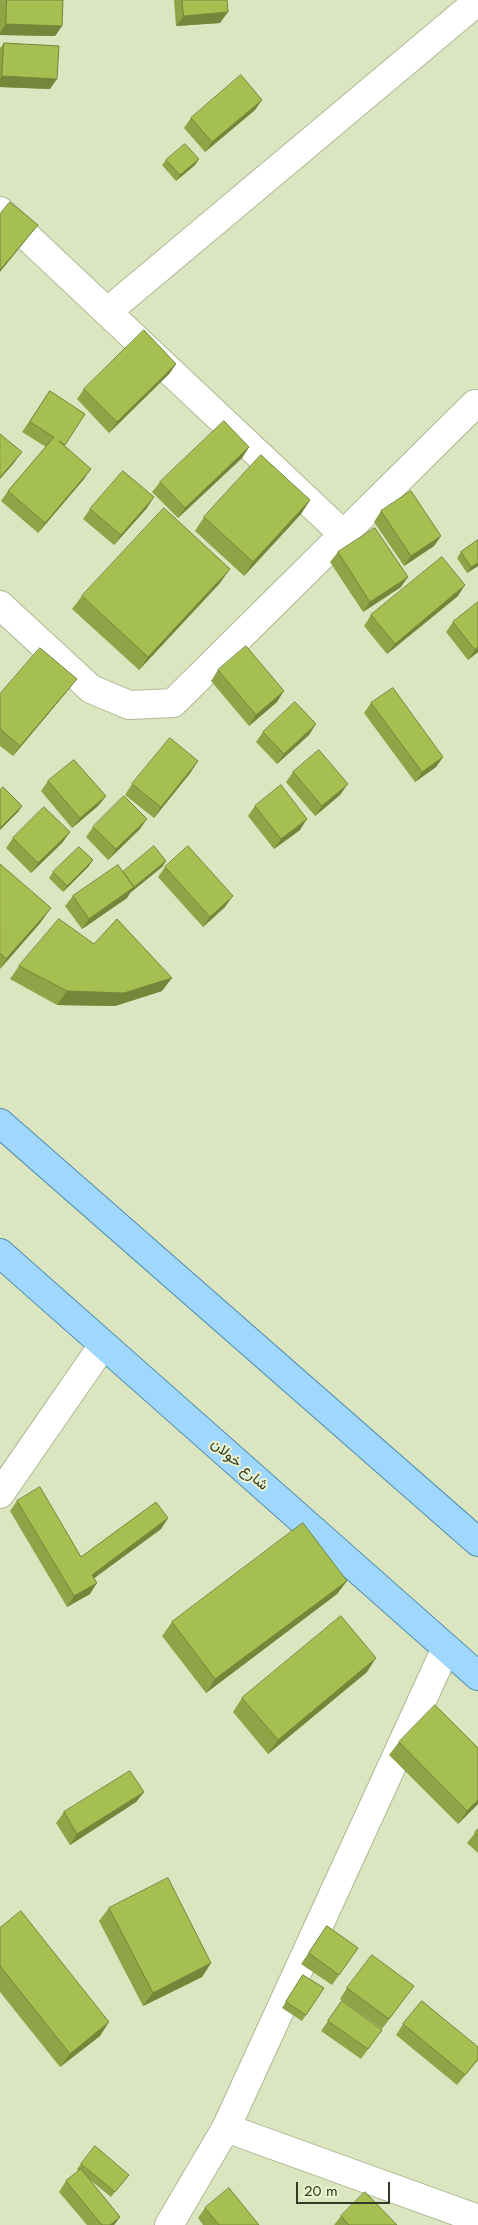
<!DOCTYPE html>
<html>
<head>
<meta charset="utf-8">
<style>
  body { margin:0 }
  #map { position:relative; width:478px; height:2225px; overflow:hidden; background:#dbe6c0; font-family:Jost,sans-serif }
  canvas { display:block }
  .scale { position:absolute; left:296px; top:2182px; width:94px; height:22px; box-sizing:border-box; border:2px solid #343829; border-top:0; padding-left:6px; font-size:15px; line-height:18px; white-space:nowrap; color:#343829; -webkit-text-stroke:4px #e9f4cd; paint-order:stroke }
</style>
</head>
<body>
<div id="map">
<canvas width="478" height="2225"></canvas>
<div class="scale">20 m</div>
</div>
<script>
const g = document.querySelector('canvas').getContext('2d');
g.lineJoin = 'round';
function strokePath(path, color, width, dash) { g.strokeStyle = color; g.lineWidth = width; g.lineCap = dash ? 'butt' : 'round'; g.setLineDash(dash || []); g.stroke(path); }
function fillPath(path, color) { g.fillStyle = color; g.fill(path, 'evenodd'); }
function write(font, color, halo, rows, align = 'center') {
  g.font = font + ' Jost,Vazirmatn,sans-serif'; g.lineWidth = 4; g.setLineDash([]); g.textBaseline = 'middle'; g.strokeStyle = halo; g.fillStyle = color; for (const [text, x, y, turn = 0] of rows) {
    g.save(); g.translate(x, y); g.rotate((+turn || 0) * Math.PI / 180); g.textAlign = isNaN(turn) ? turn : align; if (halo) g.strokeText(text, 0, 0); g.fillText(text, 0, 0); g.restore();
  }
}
const minor = new Path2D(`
  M0 211 343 534
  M107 312 478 1
  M0 605 91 689 129 705 173 703 475 404
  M0 1494 103 1345
  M446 1648 226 2128 478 2219
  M169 2225 226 2128`);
const major = new Path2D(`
  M0 1123 478 1542
  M0 1253 478 1676`);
strokePath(minor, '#aeb994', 30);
strokePath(major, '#518eb2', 30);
strokePath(minor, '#fff', 28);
strokePath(major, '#a0d7fd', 28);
fillPath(new Path2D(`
  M0 0H63L62 26 55 36 0 35Z
  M174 0H227L220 23 176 26Z
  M4 43 50 89 0 87V48Z
  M255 110 205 152 184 128 191 118Z
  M199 159 195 165 176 181 162 165 166 160Z
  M176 364 169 374 109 433 77 399 84 389Z
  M50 391 85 414 64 446 84 479 38 533 1 501 8 491 46 447 22 432Z
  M249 447 242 458 178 518 152 492 160 482Z
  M310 500 301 514 244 576 195 531 204 517Z
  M147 508 114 545 83 519 90 509Z
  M381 511 441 536 434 546 404 566 374 522Z
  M478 540V566L467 573 457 558 461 552Z
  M338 552 401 587 363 612 330 562Z
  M220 583 139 670 72 609 82 596Z
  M458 596 387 654 364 626 371 615Z
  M453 622 478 652 468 660 446 632Z
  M218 670 277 702 249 726 211 681Z
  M69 689 13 756 0 746V694Z
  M371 703 443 757 436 767 415 782 364 713Z
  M263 732 309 735 277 764 256 742Z
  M191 772 154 818 125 795 132 784Z
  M293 772 340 795 315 816 286 782Z
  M48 781 106 796 98 806 72 828 41 791Z
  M255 806 300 830 274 849 248 816Z
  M93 827 140 829 108 860 86 837Z
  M70 832 62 843 31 873 6 848 13 838Z
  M166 861 162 867 130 893 127 898 82 929 65 906 73 896 123 872Z
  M0 864 41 922 0 969Z
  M89 866 63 892 49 878 53 872Z
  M165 867 225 907 203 927 158 877Z
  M94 944 162 991 115 1006 57 1005 10 979 19 966Z
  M17 1501 81 1557 168 1518 161 1529 94 1578 90 1594 67 1607 10 1511Z
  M347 1581 337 1594 206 1693 162 1636 172 1622Z
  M367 1672 268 1754 233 1712 242 1698Z
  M399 1742 478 1804 458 1824 389 1755Z
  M144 1792 136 1802 70 1845 56 1823 64 1812Z
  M478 1829V1853L467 1843Z
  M109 1908 211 1963 202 1977 143 2006 99 1921Z
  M327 1926 358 1948 332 1985 301 1964Z
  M0 1928 100 2036 60 2067 0 1992Z
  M303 1975 324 1988 302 2021 282 2008Z
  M414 1986 382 2029 340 1999 347 1988Z
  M342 2001 382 2030 361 2059 321 2031Z
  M403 2024 478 2047V2060L457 2085 396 2035Z
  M81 2164 129 2175 111 2197 90 2180 120 2217 114 2225H87L59 2192 66 2181 79 2171 77 2169Z
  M205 2208 259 2225H203L198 2218Z
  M341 2216 397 2225H334Z`), '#8fa446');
fillPath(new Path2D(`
  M228 12 220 23 176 26 184 16Z
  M6 24 62 26 55 36 0 35V33Z
  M2 76 57 79 50 89 0 87V79Z
  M262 100 255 110 205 152 212 142Z
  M199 159 195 165 176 181 180 175Z
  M38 225 30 235 0 272V270Z
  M176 364 169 374 109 433 117 422Z
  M249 447 242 458 178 518 185 508Z
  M22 452 14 463 0 479V477Z
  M91 469 84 479 38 533 45 523Z
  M154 497 147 508 114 545 121 535Z
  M310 500 301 514 244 576 253 562Z
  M441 536 434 546 404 566 411 556Z
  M478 563V566L467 573 471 567Z
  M230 569 220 583 139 670 148 657Z
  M408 577 401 587 363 612 370 602Z
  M465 585 458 596 387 654 395 644Z
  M478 647V652L468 660 475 650Z
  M77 679 69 689 13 756 20 746Z
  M284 691 277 702 249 726 256 715Z
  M316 724 309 735 277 764 284 754Z
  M443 757 436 767 415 782 422 772Z
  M198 761 191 772 154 818 161 807Z
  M348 784 340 795 315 816 322 806Z
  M106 796 98 806 72 828 80 818Z
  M22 806 18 812 0 830V828Z
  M147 819 140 829 108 860 116 849Z
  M307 819 300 830 274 849 281 839Z
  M70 832 62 843 31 873 38 863Z
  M93 860 89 866 63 892 67 886Z
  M166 861 162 867 130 893 127 898 82 929 89 919Z
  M233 896 225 907 203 927 210 917Z
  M51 908 41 922 0 969 6 959Z
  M172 978 162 991 115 1006 57 1005 67 991Z
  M168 1518 161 1529 85 1585 92 1575Z
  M347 1581 337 1594 206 1693 215 1679Z
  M97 1583 90 1594 67 1607 74 1596Z
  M376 1658 367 1672 268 1754 278 1740Z
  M144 1792 136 1802 70 1845 77 1834Z
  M478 1800V1804L458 1824 467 1811Z
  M211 1963 202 1977 143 2006 153 1993Z
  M109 2022 100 2036 60 2067 70 2054Z
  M120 2217 114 2225H110Z`), '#748639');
const building = new Path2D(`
  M7 0H63L62 26 6 24Z
  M182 0H227L228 12 184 16Z
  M4 43 59 46 57 79 2 76Z
  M241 75 262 100 212 142 191 118Z
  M185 144 199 159 180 175 166 160Z
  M10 202 38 225 0 270V214Z
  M144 330 176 364 117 422 84 389Z
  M50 391 85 414 65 445 59 441 91 469 45 523 8 491 54 437 30 422Z
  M224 421 249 447 185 508 160 482Z
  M0 434 22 452 0 477Z
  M261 455 310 500 253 562 204 517Z
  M123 471 154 497 121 535 90 509Z
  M411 491 441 536 411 556 381 511Z
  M164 508 230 569 148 657 82 596Z
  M375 528 408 577 370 602 338 552Z
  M478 540V563L471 567 461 552Z
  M442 557 465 585 395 644 371 615Z
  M478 602V647L475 650 453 622Z
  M246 646 284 691 256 715 218 670Z
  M40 648 77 679 20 746 0 729V694Z
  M393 688 443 757 422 772 371 703Z
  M295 702 316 724 284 754 263 732Z
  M170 738 198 761 161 807 132 784Z
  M319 750 348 784 322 806 293 772Z
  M74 760 106 796 80 818 48 781Z
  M281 785 307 819 281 839 255 806Z
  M3 787 22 806 0 828V790Z
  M124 796 147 819 116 849 93 827Z
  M44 807 70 832 38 863 13 838Z
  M154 846 166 861 134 887 123 872Z
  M188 846 233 896 210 917 165 867Z
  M79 847 93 860 67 886 53 872Z
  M0 864 51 908 6 959 0 953Z
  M118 865 134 887 89 919 73 896Z
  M59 919 94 944 117 919 172 978 124 993 67 991 19 966Z
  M40 1487 81 1557 156 1502 168 1518 92 1575 97 1583 74 1596 17 1501Z
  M303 1523 347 1581 215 1679 172 1622Z
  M341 1616 376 1658 278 1740 242 1698Z
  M435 1705 478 1748V1800L467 1811 399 1742Z
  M130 1771 144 1792 77 1834 64 1812Z
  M478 1829V1836L475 1833Z
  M168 1878 211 1963 153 1993 109 1908Z
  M21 1911 109 2022 70 2054 0 1966V1928Z
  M327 1926 358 1948 339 1975 309 1953Z
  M372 1955 414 1986 389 2019 347 1988Z
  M303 1975 324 1988 306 2015 286 2002Z
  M342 2001 382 2030 368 2049 328 2021Z
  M422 2001 478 2047V2059L465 2075 403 2024Z
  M95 2146 129 2175 115 2192 81 2164Z
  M81 2169 120 2217 110 2225H102L66 2181Z
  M229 2188 259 2225H219L205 2208Z
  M365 2192 397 2225H349L341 2216Z`);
fillPath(building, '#a6bf51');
strokePath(building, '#748639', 1);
write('15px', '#343829', '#e9f4cd', [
  ["شارع خولان",239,1465,41]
]);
</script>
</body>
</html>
